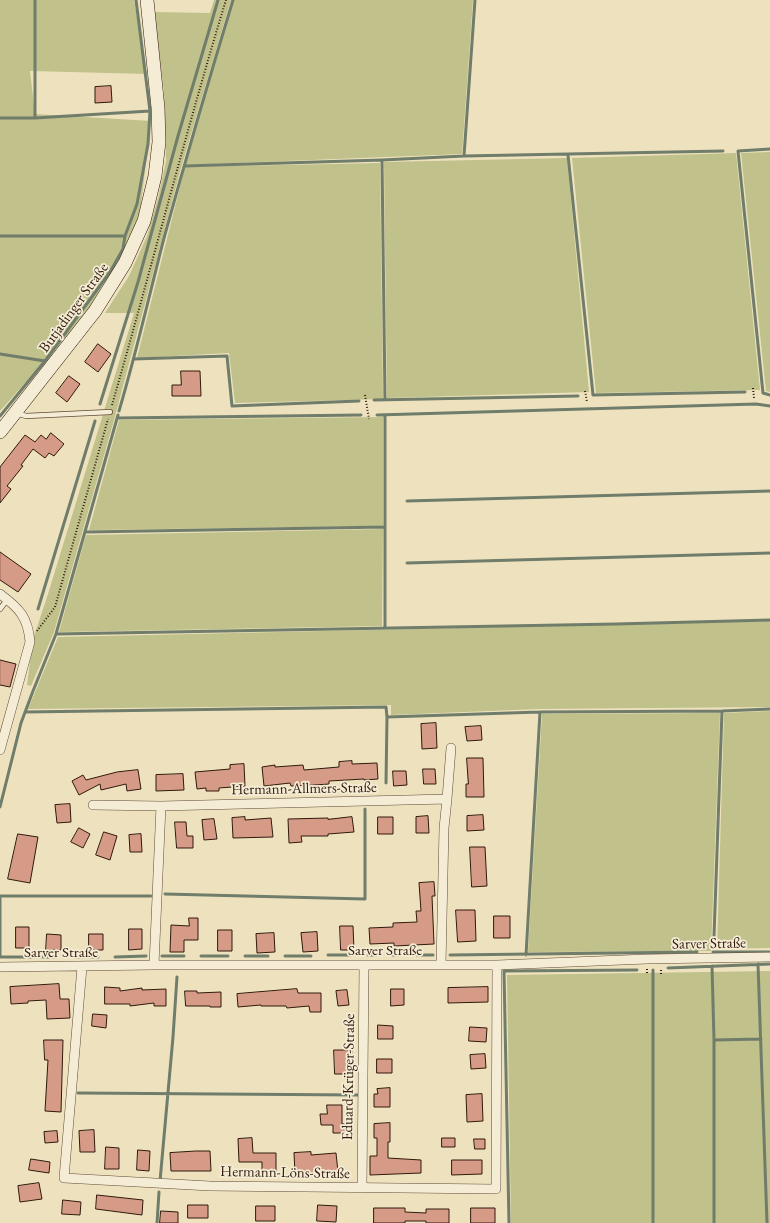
<!DOCTYPE html>
<html>
<head>
<meta charset="utf-8">
<style>
  body { margin:0 }
  canvas { display:block; background:#eee2be }
</style>
</head>
<body>
<canvas width="770" height="1223"></canvas>
<script>
const g = document.querySelector('canvas').getContext('2d');
g.lineJoin = 'round';
function fillPath(path, color) { g.fillStyle = color; g.fill(path, 'evenodd'); }
function strokePath(path, color, width, dash) { g.strokeStyle = color; g.lineWidth = width; g.lineCap = dash ? 'butt' : 'round'; g.setLineDash(dash || []); g.stroke(path); }
function write(font, color, halo, rows, align = 'center') {
  g.font = font + ' "EB Garamond",serif'; g.lineWidth = 3.5; g.setLineDash([]); g.textBaseline = 'middle'; g.strokeStyle = halo; g.fillStyle = color; for (const [text, x, y, turn = 0] of rows) {
    g.save(); g.translate(x, y); g.rotate((+turn || 0) * Math.PI / 180); g.textAlign = isNaN(turn) ? turn : align; if (halo) g.strokeText(text, 0, 0); g.fillText(text, 0, 0); g.restore();
  }
}
fillPath(new Path2D(`
  M0 0H134L147 74 30 71 35 114 151 121 139 221 84 317 0 411Z
  M214 0H231L181 168 114 420 54 632 31 686 27 685 33 639 48 594 134 313H105L129 276 147 236 158 198 166 161 164 92 153 12 210 13Z
  M234 0H473L462 154 185 165Z
  M770 152V392L766 391 741 153Z
  M736 153 760 390 596 393 572 158Z
  M567 158 589 392 387 398 384 162Z
  M380 163 383 399 235 403 229 353 137 358 185 167Z
  M383 417V526L89 530 119 420Z
  M383 529 382 626 59 632 86 535Z
  M770 621V707L539 709 391 715V705L28 709 58 637Z
  M770 711V948L717 949 724 713Z
  M720 713 711 951 528 952 542 714Z
  M770 971V1223H511L507 975Z`), '#c1c18c');
strokePath(new Path2D(`
  M0 118H35L150 111
  M35 118V0
  M770 149 738 151 763 393 770 395
  M568 155 593 395 745 392
  M464 156 475 0
  M382 160 385 400
  M184 166 382 160 464 156 723 151
  M0 236H125
  M0 354 45 361
  M134 359 227 356 232 406 359 401
  M374 400 578 396
  M100 404 138 282 178 136 218 0
  M119 411C136 354 149 296 164 238 186 158 209 79 233 0
  M377 415 756 404 770 406
  M385 415V627
  M0 416 45 361 110 272 123 249 125 236 137 204 148 144 150 111 136 0
  M117 418 361 415
  M407 501 770 491
  M86 532 385 527
  M407 563 770 553
  M38 609 95 421
  M56 634 616 624 770 620
  M25 712 386 707 387 717 540 712 722 711 770 709
  M386 783 387 717
  M0 807 21 723 33 691 56 634 118 415
  M165 894 365 899V809
  M714 936 722 711
  M713 952H770
  M328 955H351
  M368 955H376
  M393 955H400
  M417 955H433
  M450 955 697 952
  M526 955 540 712
  M162 956H184
  M201 956H228
  M245 956H268
  M285 956H311
  M57 957H0V896H151
  M74 957H98
  M115 957 146 956
  M758 964 767 1223
  M712 966 714 1040V1223
  M668 968 770 964
  M653 970V1223
  M714 1040 761 1039
  M78 1093 358 1095
  M160 1181 173 1037 177 977
  M157 1223 159 1192
  M509 1223 504 971 637 970`), '#707d6b', 3);
const building = new Path2D(`
  M111 86 112 102 95 103V87Z
  M98 344 111 354 98 372 85 362Z
  M181 371H200L201 396H172V385H181Z
  M69 376 80 384 67 402 56 393Z
  M51 433 64 444 54 456 49 453 45 458 33 449 21 465 23 466 7 486 11 489 0 503V467L25 435 35 442 41 435 46 439Z
  M0 552 31 574 18 592 0 580Z
  M0 660 16 664 10 687 0 685Z
  M436 723 437 748 422 749 421 724Z
  M481 726 482 740 467 741 465 727Z
  M467 758H483L484 797H466V784H468Z
  M352 761V764L377 763 378 779 364 780V779L329 781V784L315 785 291 786 290 783 264 786 262 767 275 765V767L303 765 304 770 339 767V762Z
  M244 764 245 786 219 788V791H206V788L197 789 195 772 230 769V765Z
  M423 769H435L436 784H424Z
  M138 770 141 789 127 791 126 784 101 790 100 784 79 795 72 781 83 775 86 780 117 772Z
  M393 771H406L407 785 394 786Z
  M183 774 184 790 156 791V775Z
  M70 804 71 822 57 823 55 805Z
  M483 815 484 830 467 831V816Z
  M428 816 429 833H416V817Z
  M245 817V820L271 818 273 837 233 838 232 818Z
  M352 817 354 832 328 834V836H301L302 842 289 843 288 819 328 818V819Z
  M378 817H393V834H378Z
  M214 819 217 839 204 840 202 820Z
  M175 822H186L187 836H193V848H177Z
  M79 828 90 834 83 848 71 842Z
  M104 832 117 836 110 860 96 855Z
  M18 834 38 837 30 883 8 879Z
  M141 834 142 852H130L129 835Z
  M470 847H485L487 886 472 887Z
  M434 882 435 896H432L434 944 394 946V943L370 944 369 928 393 927V923L417 922 416 911H421L419 883Z
  M456 910H475L476 941 458 942Z
  M494 916H510V938H494Z
  M189 918H198V940H184V952H170L171 925 189 926Z
  M340 926H353L354 950H341Z
  M16 927H29V948H16Z
  M129 929H142V949L129 950Z
  M218 930H232V951H218Z
  M317 932 318 951 303 952 301 933Z
  M274 933 275 952 257 953 256 934Z
  M47 934 61 935V950H46Z
  M89 934H103V950H89Z
  M59 984 60 999H69L70 1018 47 1019 46 1000 28 1001V1003L11 1004 10 987Z
  M105 987 120 988V991L142 988V990L166 989V1006H154V1003L130 1006V1004H105Z
  M488 987V1002L448 1003V988Z
  M297 989 298 993H321V1012H310L309 1006 287 1008 286 1006H261V1005L238 1007 237 994Z
  M391 989H404V1005L391 1006Z
  M347 990 349 1005 338 1006 336 991Z
  M185 991H197V993L221 992V1007H210V1006H186Z
  M93 1014 107 1015 106 1028 92 1026Z
  M378 1025 393 1026V1039H378Z
  M470 1027 487 1028 486 1042 469 1041Z
  M44 1040H63L61 1112 45 1111 48 1060H45Z
  M334 1050H352V1074H335Z
  M485 1054 486 1068 471 1069 470 1055Z
  M377 1059H392V1073H377Z
  M390 1088V1107H374V1094H378L377 1089Z
  M482 1094 483 1121 467 1122 466 1095Z
  M327 1105H342V1124H345V1133H333V1125H321L320 1114H327Z
  M390 1123V1142H388V1158L421 1160V1173L370 1175V1156H377V1138H374V1124Z
  M94 1130 95 1152H80L79 1131Z
  M57 1131 58 1142 45 1143 44 1132Z
  M252 1138 253 1153H276V1172H262V1162H239L238 1139Z
  M442 1138H455V1147H442Z
  M474 1139H485V1149H475Z
  M106 1147 119 1148V1169H105Z
  M138 1150 150 1151 149 1171 137 1170Z
  M196 1151H210L211 1171H171L170 1153Z
  M311 1152V1155L336 1153 338 1172 295 1174 294 1153Z
  M31 1159 50 1162 49 1173 29 1170Z
  M452 1160H482V1174L452 1175Z
  M39 1183 42 1199 20 1202 18 1186Z
  M97 1195 143 1200 142 1215 96 1209Z
  M63 1200 81 1202 80 1215 62 1214Z
  M188 1205H208V1218H188Z
  M318 1205 337 1206 336 1222 317 1221Z
  M256 1206H275V1221H256Z
  M374 1208H405V1212L426 1213V1209H449V1223H426V1221H405V1223H374Z
  M471 1208H495V1223H471Z
  M161 1211 178 1212V1223H160Z`);
fillPath(building, '#d69b87');
strokePath(building, '#30190c', 1);
const service = new Path2D(`
  M16 413 26 416 110 412
  M0 609 7 600`);
const minor = new Path2D(`
  M0 594C19 608 28 617 30 642L0 750
  M93 805 161 806 447 799
  M154 965 161 806
  M441 965 444 828 447 799 451 748
  M0 967 154 965H497L647 959 770 957
  M82 967 64 1178 210 1186 496 1189 497 965
  M362 1188 364 966`);
const secondary = new Path2D(`
  M0 432 95 311 125 263 144 221 155 176 159 142 158 108 147 0`);
strokePath(service, '#604b38', 6);
strokePath(minor, '#604b38', 10);
strokePath(secondary, '#30190c', 14);
strokePath(new Path2D(`
  M753 388 754 398
  M585 391 587 402
  M365 395 369 419
  M112 405C151 270 185 134 226 0
  M37 631 55 607 108 419
  M647 973V968
  M661 974V968`), '#30190c', 2, [1, 2]);
strokePath(service, '#f4ecd5', 4.5);
strokePath(minor, '#f4ecd5', 9);
strokePath(secondary, '#f4ecd5', 13);
write('15px', '#30190c', '#f4ecd5', [
  ["Butjadinger Straße",74,308,-54],
  ["Hermann-Allmers-Straße",304,789,-1],
  ["Sarver Straße",709,944,-1],
  ["Sarver Straße",385,951],
  ["Sarver Straße",61,953],
  ["Eduard-Krüger-Straße",349,1077,-89],
  ["Hermann-Löns-Straße",285,1173,1]
]);
</script>
</body>
</html>
